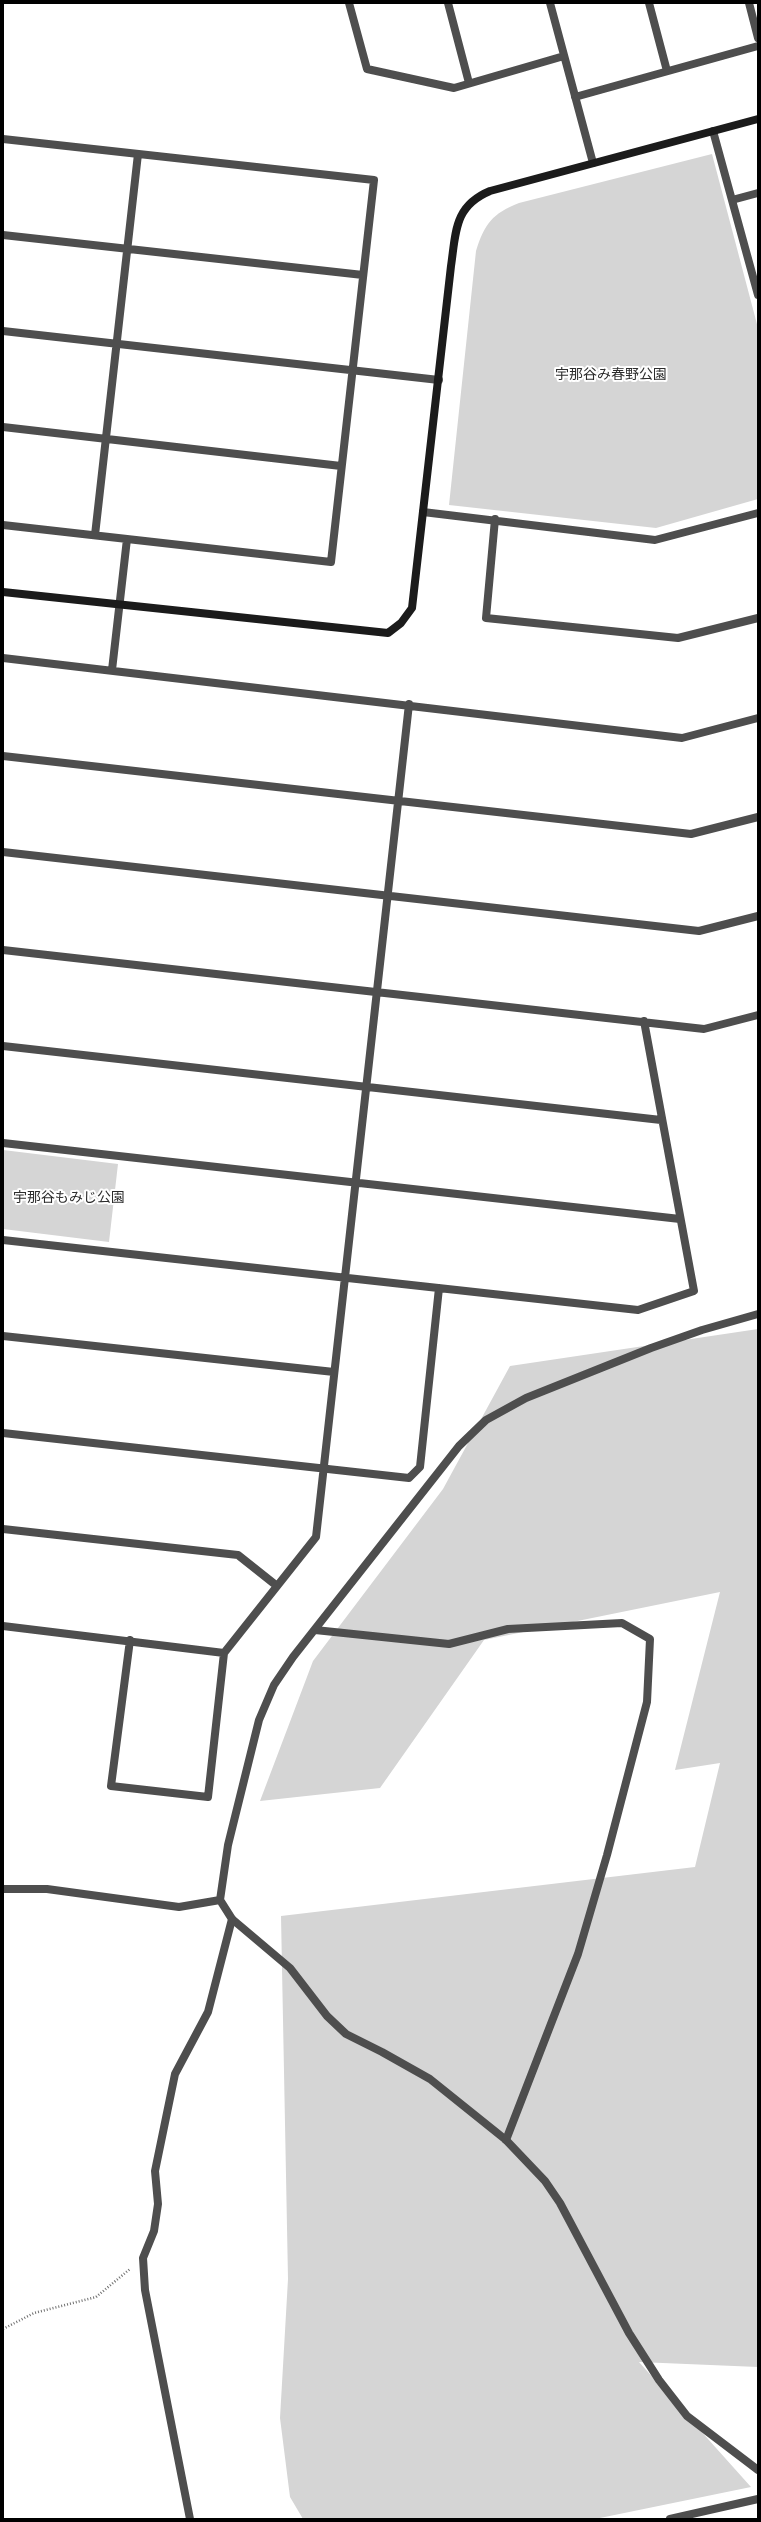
<!DOCTYPE html>
<html>
<head>
<meta charset="utf-8">
<style>
  body { margin:0 }
  #map { position:relative; width:761px; height:2522px; overflow:hidden; background:#fff; font-family:Quicksand,sans-serif }
  canvas { display:block }
  .frame { position:absolute; inset:0; border:4px solid #000; pointer-events:none }
</style>
</head>
<body>
<div id="map">
<canvas width="761" height="2522"></canvas>
<div class="frame"></div>
</div>
<script>
const g = document.querySelector('canvas').getContext('2d');
g.lineJoin = 'round';
function fillPath(path, color) { g.fillStyle = color; g.fill(path, 'evenodd'); }
function strokePath(path, color, width, dash) { g.strokeStyle = color; g.lineWidth = width; g.lineCap = dash ? 'butt' : 'round'; g.setLineDash(dash || []); g.stroke(path); }
function write(font, color, halo, rows, align = 'center') {
  g.font = font + ' Quicksand,"Noto Sans JP",sans-serif'; g.lineWidth = 4; g.setLineDash([]); g.textBaseline = 'middle'; g.strokeStyle = halo; g.fillStyle = color; for (const [text, x, y, turn = 0] of rows) {
    g.save(); g.translate(x, y); g.rotate((+turn || 0) * Math.PI / 180); g.textAlign = isNaN(turn) ? turn : align; if (halo) g.strokeText(text, 0, 0); g.fillText(text, 0, 0); g.restore();
  }
}
fillPath(new Path2D(`
  M712 154 758 328V499L656 528 449 505 476 251C485 223 492 214 519 203Z
  M3 1150 118 1164 109 1242 3 1229Z
  M758 1329V2367L639 2362 751 2487 595 2519H303L290 2497 280 2418 288 2279 281 1916 695 1867 720 1763 675 1770 720 1592 484 1640 380 1788 260 1801 313 1661 443 1489 510 1366Z`), '#d5d5d5');
strokePath(new Path2D(`
  M3 2329 34 2313 96 2297 130 2269`), '#707070', 2.5, [1, 2]);
strokePath(new Path2D(`
  M232 1919 290 1968 327 2016 346 2034 382 2052 430 2079 506 2140 545 2181 560 2203 629 2333 659 2380 687 2416 758 2470`), '#4e4e4e', 8);
strokePath(new Path2D(`
  M349 3 367 69 454 88 564 56
  M448 3 469 83
  M550 3 593 163
  M649 3 667 71
  M749 3 758 38
  M575 97 758 46
  M713 131 758 295
  M3 139 374 180 331 562 3 525
  M732 200 758 193
  M3 235 363 275
  M3 331 439 380
  M3 427 341 466
  M423 512 655 540 758 513
  M495 519 486 618 678 638 758 618
  M95 535 138 154
  M3 658 682 738 758 718
  M112 670 127 539
  M3 756 691 834 758 817
  M3 852 699 931 758 916
  M3 950 704 1029 758 1015
  M3 1046 661 1120
  M3 1143 680 1219
  M3 1240 638 1310 694 1291 644 1021
  M3 1336 334 1372
  M3 1433 409 1478 420 1467 439 1288
  M3 1529 238 1555 277 1586
  M3 1626 224 1653
  M315 1630 449 1644 508 1629 622 1623 650 1639 647 1702 607 1855 578 1954 506 2140
  M130 1640 111 1786 208 1797 224 1653 316 1537 409 704
  M3 1889H47L179 1907 220 1900 228 1845 259 1720 274 1685 293 1657 459 1446 486 1420 526 1398 651 1348 702 1330 758 1314
  M190 2519 145 2290 143 2258 154 2231 158 2204 155 2171 175 2074 208 2012 232 1919 220 1900
  M670 2519 758 2499`), '#4e4e4e', 8);
strokePath(new Path2D(`
  M3 592 388 633 401 623 412 608 451 266C456 232 454 206 490 191L758 119`), '#1b1b1b', 8);
write('14px', '#2c2c2c', '#fff', [
  ["宇那谷み春野公園",611,375],
  ["宇那谷もみじ公園",69,1198]
]);
</script>
</body>
</html>
